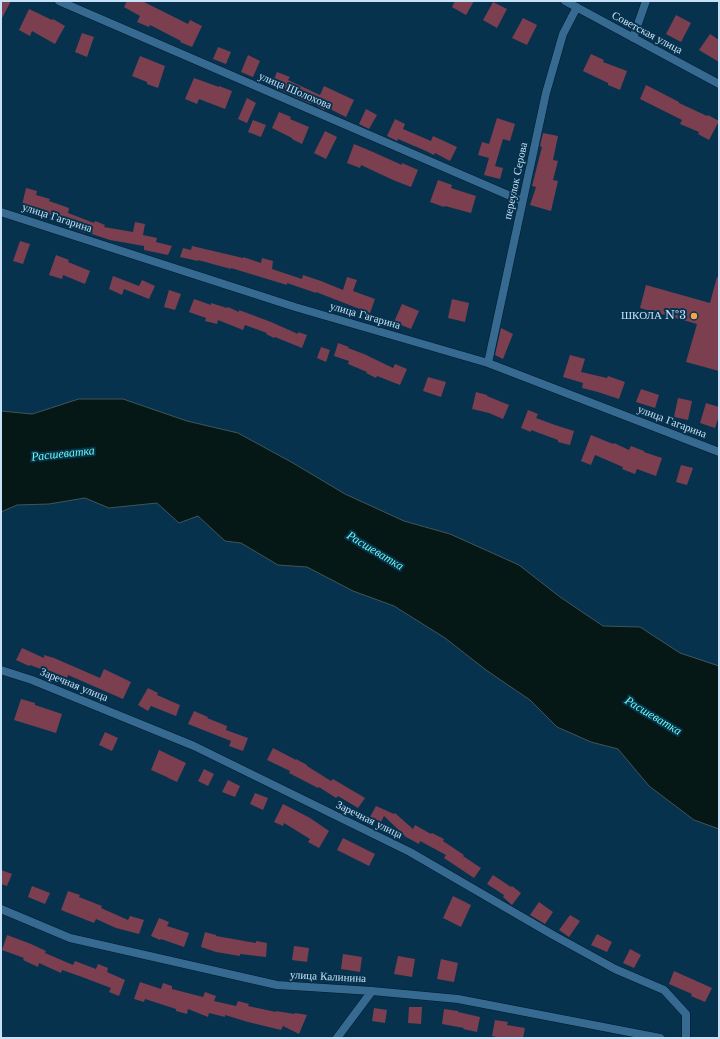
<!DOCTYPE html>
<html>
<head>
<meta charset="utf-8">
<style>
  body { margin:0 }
  #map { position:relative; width:720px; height:1039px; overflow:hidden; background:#07324e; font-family:"Libre Baskerville",serif }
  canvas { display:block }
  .frame { position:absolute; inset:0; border:2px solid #c7e2f8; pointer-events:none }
</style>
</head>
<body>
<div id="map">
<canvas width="720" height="1039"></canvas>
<div class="frame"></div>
</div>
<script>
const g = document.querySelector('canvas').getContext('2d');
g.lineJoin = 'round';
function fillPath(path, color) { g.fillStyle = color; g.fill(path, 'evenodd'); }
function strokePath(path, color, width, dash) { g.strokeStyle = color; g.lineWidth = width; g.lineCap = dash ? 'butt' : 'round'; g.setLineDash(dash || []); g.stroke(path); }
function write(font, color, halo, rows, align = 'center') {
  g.font = font + ' "Libre Baskerville",serif'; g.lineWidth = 4; g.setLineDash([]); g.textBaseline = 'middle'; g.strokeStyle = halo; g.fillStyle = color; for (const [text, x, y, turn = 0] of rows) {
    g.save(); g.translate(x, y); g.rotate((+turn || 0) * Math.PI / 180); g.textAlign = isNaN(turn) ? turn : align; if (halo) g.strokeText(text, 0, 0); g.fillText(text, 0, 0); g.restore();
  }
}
const water = new Path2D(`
  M79 399H123L187 421 238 433 293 463 345 494 404 521 450 534 519 565 560 597 603 626 640 627 680 653 719 666V829L694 820 649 786 618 749 591 742 557 727 530 700 486 670 445 638 394 606 353 591 307 567 278 565 241 543 225 541 198 516 179 523 157 503 109 508 85 498 49 504 17 505 1 512V411L32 414Z`);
fillPath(water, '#061815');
strokePath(water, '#405559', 1);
fillPath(new Path2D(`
  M1 1H11L1 20Z
  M127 1H142L188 24 190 20 202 26 192 47 180 42 181 41 150 25 149 27 137 22 140 16 124 7Z
  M455 1H474L466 15 452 7Z
  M493 2 507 9 497 28 483 20Z
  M29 9 52 20 53 19 65 26 55 44 32 31 30 36 19 30Z
  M676 15 691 23 681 42 666 34Z
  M523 18 537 25 527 45 512 38Z
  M82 33 94 37 87 57 75 52Z
  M710 34 719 40V62L699 50Z
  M218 47 231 52 226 64 213 59Z
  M591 54 604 60 603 62 627 71 620 90 608 85V83L583 71Z
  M248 55 260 61 253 77 241 72Z
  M140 56 165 66 158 88 147 84V82L132 76Z
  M277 72 290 77 288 80 320 95 324 86 354 100 346 117 326 107 324 110 312 103 311 104 271 86Z
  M194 78 219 87V86L232 91 225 109 199 99 197 104 185 99Z
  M646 85 679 102V103L707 116 708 115 719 121 709 140 698 134 699 132 680 124 682 120 640 99Z
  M247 98 256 103 247 123 238 119Z
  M366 109 377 115 369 129 359 124Z
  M279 112 291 117 290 119 309 127 302 144 292 139V138L272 128Z
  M497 118 515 124 510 141 503 139 495 166 503 168 500 179 484 175 489 158 478 155 482 142 489 144Z
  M395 119 405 124 403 129 431 141 433 136 457 147 450 161 435 153 434 155 426 151 398 139 397 141 387 136Z
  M253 120 266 125 261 137 248 132Z
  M325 131 337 137 326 159 314 153Z
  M543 133 558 136 553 160 558 161 553 180 558 181 551 211 530 205 536 187 532 186 542 147 540 146Z
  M354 144 373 152 402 165V163L418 170 411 187 393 180 361 165 360 168 347 163Z
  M438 180 452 185 451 188 476 196 471 213 445 206 444 207 430 202Z
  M26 188 37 191 36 195 50 199 49 201 69 208 68 213 94 223 95 221 105 225 104 227 133 232 135 222 145 224 143 235 157 238 156 242 172 246 168 255 144 250V246L110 240 86 232 85 233 70 227 72 222 36 210 37 209 22 205Z
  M20 241 30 244 23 264 13 261Z
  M192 246 243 258V257L261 263 262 258 273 261 272 269 302 279 303 275 321 281 343 290 347 277 357 280 353 291 375 299 370 313 316 292V293L287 283V285L231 268V269L198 260V261L180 257 183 248 191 250Z
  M56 255 69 260 68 262 90 271 85 284 63 275 62 279 49 275Z
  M113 276 139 286 142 280 155 286 149 299 124 289 122 295 109 289Z
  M717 277 719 278V371L686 362 697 324 640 308 646 285 710 303Z
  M169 290 181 294 175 310 164 307Z
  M194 299 211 305V303L227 308 228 307 239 312V310L271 322 298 334V332L307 335 302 348 275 337 274 338 266 334 267 333 245 325 243 330 218 320 217 324 205 321 206 318 189 312Z
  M452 299 469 303 465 322 448 318Z
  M402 304 419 311 411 329 394 322Z
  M501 328 513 334 503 359 495 355Z
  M338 343 349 347 348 348 364 354 393 368 395 364 407 369 400 385 377 376 376 378 366 373 367 372 348 364 349 361 334 356Z
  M321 347 330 350 326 362 317 358Z
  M570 355 585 359 581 372 607 378 608 376 625 382 619 399 598 392 582 388 583 383 563 377Z
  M428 377 446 382 441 397 423 391Z
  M641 389 659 395 655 408 636 402Z
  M476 392 487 395V396L509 405 503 419 489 413 472 409Z
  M678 398 692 401 688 420 674 417Z
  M706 403 719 407V416L715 428 700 423Z
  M528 410 538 414 536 418 555 425 574 431 570 445 558 442V440L531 430V432L521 428Z
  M591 435 613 444 614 443 629 450 631 446 644 451V452L662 458 656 476 637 469 635 474 622 469 623 467 595 455 591 465 581 461Z
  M681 465 693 468 687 485 676 482Z
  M22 648 44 658V655L54 658 100 678 104 669 131 682 123 699 68 675 67 678 50 671 49 672 30 665 29 666 16 660Z
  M148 688 158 693 157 695 180 705 176 716 151 706 148 711 138 705Z
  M21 699 35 703V705L62 714 56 733 14 720Z
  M194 711 208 717 207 718 227 726 226 730 248 738 243 751 229 746 231 741 188 724Z
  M105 732 118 738 112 751 99 745Z
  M273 748 296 760V759L307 765V766L331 781 333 779 365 798 358 808 338 796 336 798 319 787 318 788 289 773 290 771 267 760Z
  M159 750 186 763 177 782 168 778H169L151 770Z
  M204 769 214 774 208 786 198 781Z
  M228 780 240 786 235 797 222 792Z
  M255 793 268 798 263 810 250 804Z
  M283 804 310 818 329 831 319 848 308 842 310 839 284 823 283 826 274 822Z
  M376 806 394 814 395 813 413 829 415 825 431 834 432 833 444 839 443 841 464 855 463 856 481 868 474 878 444 858 446 855 420 841 419 844 406 837 384 816 381 822 370 817Z
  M343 838 375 854 369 866 337 850Z
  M1 870 12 874 7 886 1 884Z
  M493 875 511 887 512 886 521 893 512 905 503 897 504 895 487 884Z
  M32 886 50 893 45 904 28 897Z
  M68 891 80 895 79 897 102 906 101 908 128 920 130 916 144 920 139 934 116 928 96 919 94 923 61 910Z
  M453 896 471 905 461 927 443 918Z
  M539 902 553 912 545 924 530 915Z
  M570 915 580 921 569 937 559 930Z
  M159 918 169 922 167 926 189 933 184 947 161 939 160 940 151 936Z
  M205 932 216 935V936L256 943V941L267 943 266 957 240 954V956L216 952 201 947Z
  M597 934 612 942 607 952 591 945Z
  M7 935 31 944 46 951 45 953 73 965 75 961 96 969 98 964 108 968 107 972 125 980 119 996 109 992 111 988 82 977 62 970 61 973 39 963 38 967 23 960 24 958 2 950Z
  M294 946 309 948 307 962 292 960Z
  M630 949 641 955 634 968 623 963Z
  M343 954 362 957 360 972 341 969Z
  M398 956 415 959 412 977 394 974Z
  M441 959 458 963 454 982 437 979Z
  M674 971 712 988 705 1002 691 996 692 994 669 984Z
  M140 982 161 989 163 983 172 986V989L203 997 205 992 216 996 214 1001 236 1006 238 1001 249 1004 248 1006 276 1012V1011L294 1014 295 1013 307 1015 299 1034 283 1026 281 1030 248 1022 225 1015V1017L209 1013 208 1017 188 1009 187 1014 176 1011V1009L145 999 144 1002 134 999Z
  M409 1007H422L421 1024 408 1023Z
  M374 1008 387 1010 385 1023 372 1021Z
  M444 1009 458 1011V1012L480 1017 477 1032 463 1029 464 1028 442 1024Z
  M495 1020 508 1022 507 1025 525 1028 523 1038H501L492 1036Z`), '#7b3f50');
const minor = new Path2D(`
  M59 1 522 201
  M565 1 719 84
  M633 38 646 1
  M1 212 295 307 488 363 719 452
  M488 363 546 93 563 34 577 7
  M1 670 32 680 194 746 410 852 553 935 615 969 664 990 686 1014V1038
  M1 909 70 938 277 985 372 991 458 999 660 1038
  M337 1038 372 991`);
strokePath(minor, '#00192c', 9);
strokePath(minor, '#366a91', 8);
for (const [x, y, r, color] of [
  [694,316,4,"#f7a149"]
]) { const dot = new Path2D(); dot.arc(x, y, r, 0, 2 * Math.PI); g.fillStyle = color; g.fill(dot); strokePath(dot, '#07324e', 1.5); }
write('11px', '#c7e2f8', '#07324e', [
  ["Советская улица",647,33,28],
  ["улица Шолохова",295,91,23],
  ["переулок Серова",516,181,-78],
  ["улица Гагарина",57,218,18],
  ["улица Гагарина",365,316,16],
  ["улица Гагарина",672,422,21],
  ["Заречная улица",74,685,22],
  ["Заречная улица",369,820,26],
  ["улица Калинина",328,977,3]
]);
write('11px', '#c7e2f8', '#07324e', [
  ["ШКОЛА №3",686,316]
], 'right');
write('italic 12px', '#6cfae7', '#07324e', [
  ["Расшеватка",63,454,-6],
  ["Расшеватка",375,551,31],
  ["Расшеватка",653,716,31]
]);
</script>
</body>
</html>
